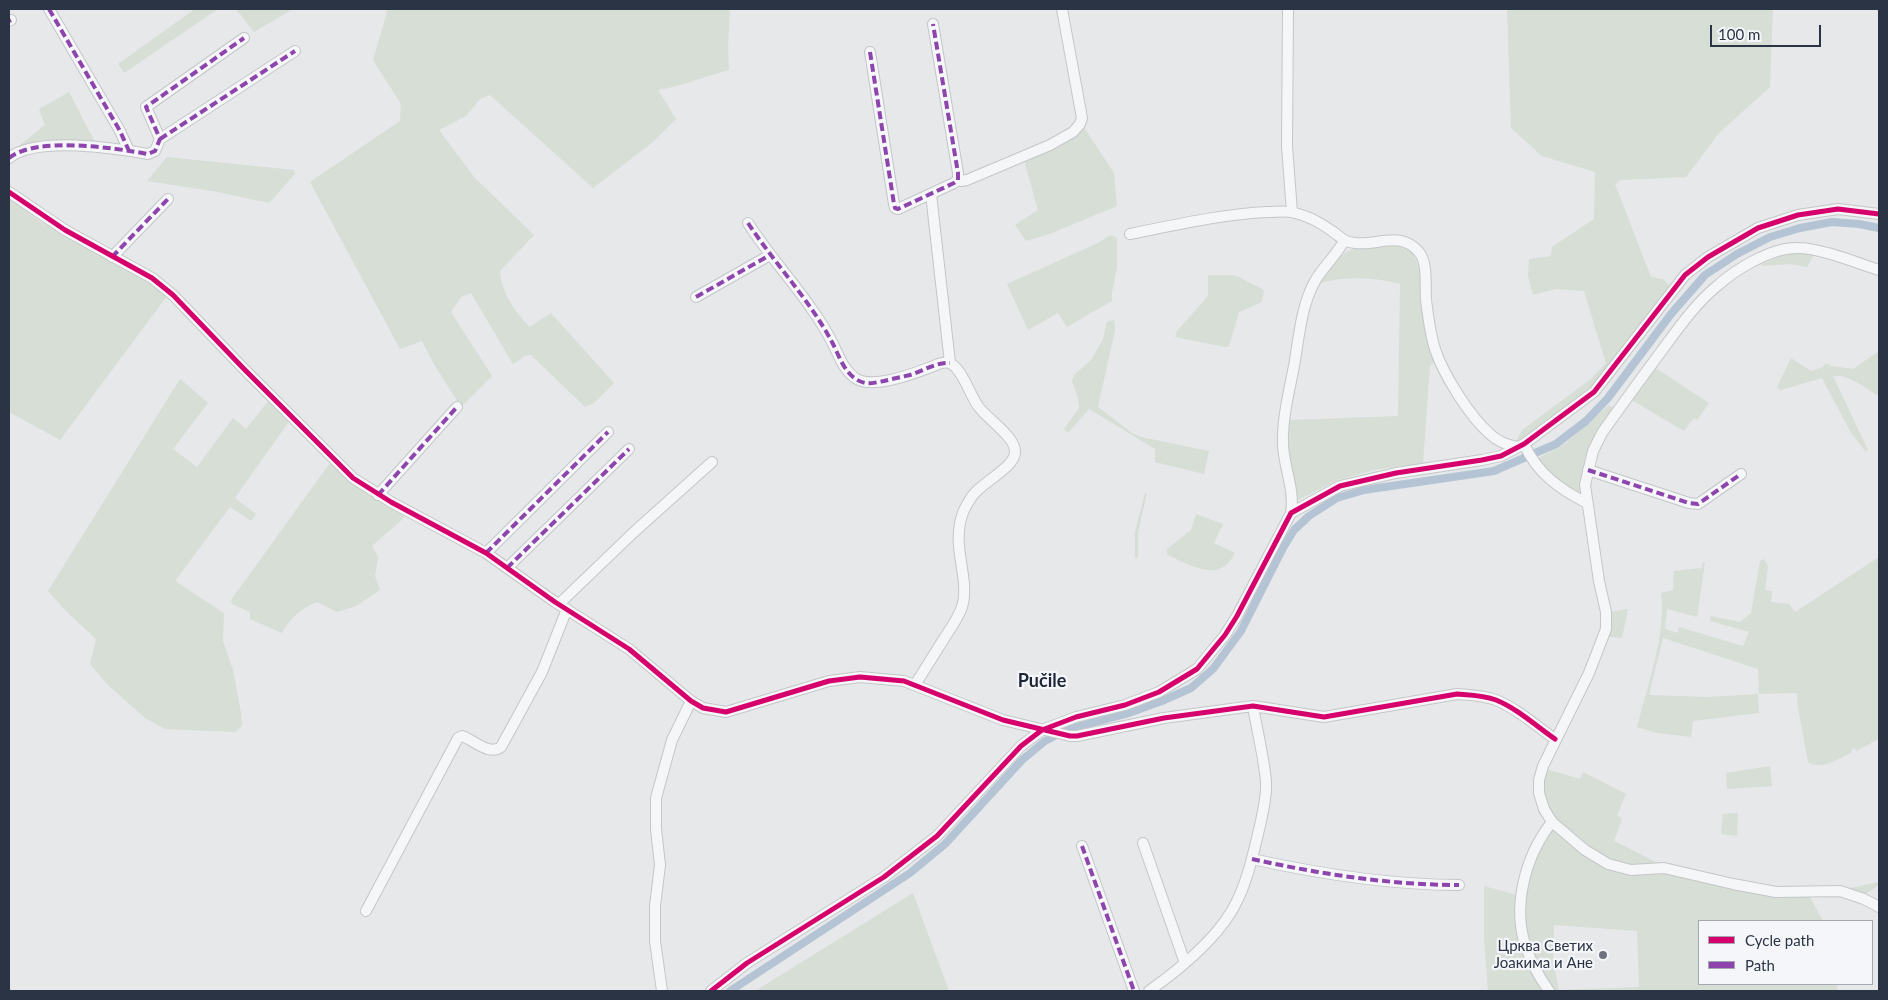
<!DOCTYPE html>
<html>
<head>
<meta charset="utf-8">
<style>
  body { margin:0 }
  #map { position:relative; width:1888px; height:1000px; overflow:hidden; background:#e6e8ea; font-family:Lato,sans-serif }
  canvas { display:block }
  .frame { position:absolute; inset:0; border:10px solid #2b3445; pointer-events:none }
  .legend { position:absolute; left:1698px; top:920px; width:175px; height:65px; box-sizing:border-box; background:#f4f6f9; border:1px solid #a4a8b1; margin:0; padding:6px 9px; list-style:none; font-size:15px; color:#2b3445 }
  .legend li { display:flex; align-items:center; gap:10px; height:25px }
  .legend b { width:25px; border:1px solid #a4a8b1 }
  .scale { position:absolute; left:1710px; top:25px; width:111px; height:22px; box-sizing:border-box; border:2px solid #2b3445; border-top:0; padding-left:6px; font-size:15px; line-height:18px; white-space:nowrap; color:#2b3445; -webkit-text-stroke:4px #f4f6f9; paint-order:stroke }
</style>
</head>
<body>
<div id="map">
<canvas width="1888" height="1000"></canvas>
<div class="frame"></div>
<ul class="legend">
<li><b style="height:6px;background:#d6006c"></b>Cycle path</li>
<li><b style="height:6px;background:#8e44ad"></b>Path</li>
</ul>
<div class="scale">100 m</div>
</div>
<script>
const g = document.querySelector('canvas').getContext('2d');
g.lineJoin = 'round';
function fillPath(path, color) { g.fillStyle = color; g.fill(path, 'evenodd'); }
function strokePath(path, color, width, dash) { g.strokeStyle = color; g.lineWidth = width; g.lineCap = dash ? 'butt' : 'round'; g.setLineDash(dash || []); g.stroke(path); }
function write(font, color, halo, rows, align = 'center') {
  g.font = font + ' Lato,sans-serif'; g.lineWidth = 4.5; g.setLineDash([]); g.textBaseline = 'middle'; g.strokeStyle = halo; g.fillStyle = color; for (const [text, x, y, turn = 0] of rows) {
    g.save(); g.translate(x, y); g.rotate((+turn || 0) * Math.PI / 180); g.textAlign = isNaN(turn) ? turn : align; if (halo) g.strokeText(text, 0, 0); g.fillText(text, 0, 0); g.restore();
  }
}
fillPath(new Path2D(`
  M195 9H218L124 73 118 64Z
  M236 9H293L254 32Z
  M388 9H730L728 47 729 70C705 76 683 86 658 90L676 119 653 142 593 188 490 95 480 99 466 116 439 130 474 177 534 235 500 271C501 292 515 312 530 327L551 313 614 383 594 403 585 407 531 355 525 356 513 364 471 293 461 297 451 312 492 376 461 407 435 366 422 341 400 349 310 182 400 121 401 104 373 60Z
  M1507 9H1773L1770 87 1720 132 1686 177 1621 180 1615 184 1651 277 1663 279 1670 286 1623 345 1621 351 1592 390 1523 441 1513 443 1516 441 1522 430 1591 379 1606 363 1584 291 1556 289 1533 295 1528 276 1529 259 1551 256 1552 247 1594 219 1595 172 1542 156 1511 128Z
  M69 92 96 144 16 148 45 125 39 109Z
  M1083 126 1114 173 1117 206 1052 233 1026 241 1015 225 1038 210 1024 160Z
  M167 157 294 170 295 174 269 203 218 192 147 181Z
  M9 197 39 221 134 273 167 296 60 440 9 412 10 350Z
  M1110 235 1117 238V268L1112 292V301L1067 327 1058 313 1028 330 1007 284 1098 243Z
  M1387 245C1395 245 1402 244 1409 250 1423 263 1420 286 1422 303 1425 322 1431 341 1436 360L1430 366 1423 463 1374 470 1338 480 1296 501 1287 440 1289 420 1398 416 1400 284C1374 277 1343 276 1317 284 1343 250 1343 248 1387 245Z
  M1796 253 1814 255 1807 267 1791 264 1762 266 1761 264 1784 255Z
  M1208 275H1234L1264 290 1262 302 1239 312 1229 346 1225 347 1175 337 1177 331 1208 296Z
  M1114 320 1115 330 1098 407 1132 433 1141 437 1209 451 1204 474 1155 462V449L1089 409 1068 433 1064 429 1079 408 1078 398 1072 381 1074 375 1092 359 1103 339 1107 322Z
  M1879 351V396C1866 389 1848 373 1833 376L1868 450 1865 451 1851 433 1822 378 1781 390 1777 387 1791 358 1811 371 1823 367 1826 363 1831 366 1853 369Z
  M1654 367 1709 403 1697 420 1694 418 1684 431 1630 399Z
  M180 379 208 403 173 449 197 467 233 418 246 429 269 400 290 420 235 498 256 514 251 521 230 507 175 581 224 613 223 641 233 670 241 713 242 726 235 732 165 729 145 718 108 685 90 664 96 639 66 611 48 591Z
  M1609 405 1614 409 1582 490 1580 493C1567 493 1546 469 1535 460L1566 443Z
  M330 463 367 494 405 517 372 546 378 557 375 576 380 590 356 606 337 612 317 602C301 608 290 618 282 633L250 619V612L232 604 231 600Z
  M1145 493H1147L1138 532V558H1135V532Z
  M1196 514 1223 524 1214 543 1235 553C1219 585 1192 565 1167 555V549L1191 530Z
  M1879 557V739L1856 751 1855 748 1852 749 1851 753C1838 759 1820 771 1808 762L1798 708 1797 693 1759 694 1758 669 1663 638 1649 695 1708 697 1758 694 1759 713 1693 721 1691 737 1657 733 1637 727C1647 688 1667 631 1661 593L1673 590 1674 571 1702 568V563L1705 562 1697 617 1667 609 1665 629 1678 633 1679 627 1743 646 1749 632 1710 621 1711 616 1740 622 1751 613 1760 561 1764 559 1768 566 1765 590 1772 591 1771 602 1789 604 1795 612Z
  M1628 609 1622 638 1608 637 1610 612Z
  M1770 766 1772 786 1727 789 1726 773Z
  M1546 769 1580 779 1583 772 1626 794 1617 815 1622 819 1614 841 1662 865 1809 895 1823 921H1699V984H1836L1838 991H1553C1520 943 1517 899 1540 846 1544 837 1552 829 1558 821 1545 802 1540 792 1546 769ZM1554 925 1637 931 1639 987 1559 990 1553 961Z
  M1738 813 1737 836 1721 834 1723 814Z
  M1879 882V885L1864 895 1846 889Z
  M1484 886 1517 895C1513 935 1524 957 1543 991H1488L1484 938Z
  M913 893 949 991H755Z`), '#d6ded6');
strokePath(new Path2D(`
  M730 991 910 873 945 844 1022 760 1045 741 1068 729 1126 714 1162 701 1191 688 1213 669 1241 631 1283 548 1294 530 1309 516 1337 498 1364 490 1494 471 1556 444 1586 421 1608 398 1671 314 1705 275 1737 254 1770 237 1800 228 1832 222 1859 224 1879 228`), '#b4c4d5', 8);
const minor = new Path2D(`
  M49 9 120 131 129 151
  M1288 9 1287 146 1292 212
  M9 21 11 20
  M870 52 894 204 895 208 898 209 954 183 958 180V173L933 24
  M160 139 295 51
  M9 158C36 136 115 148 148 154L155 151 160 139 146 107 244 38
  M958 180 961 181 967 180 1050 145 1073 132 1080 124 1082 118 1062 9
  M9 192 65 230 152 278 173 295 244 369 353 478 391 502 486 553 555 602 629 649 691 701 703 708 726 712 829 681 860 677 904 681 1003 720 1070 736H1077L1164 718 1238 708 1253 706 1324 717 1457 694C1470 695 1483 695 1496 700 1518 709 1536 726 1555 739
  M931 194 950 363
  M748 223C767 253 791 279 811 308 819 319 827 332 833 344 839 356 843 369 855 378 872 390 912 374 931 367 937 365 942 361 949 363 961 366 970 395 978 406 986 418 1016 437 1015 452 1015 467 983 482 974 494 970 498 967 505 964 510 949 545 971 577 962 607 958 618 951 628 945 637 935 653 925 669 915 685
  M1130 234C1175 225 1222 214 1268 212 1277 212 1287 210 1295 213 1308 216 1321 223 1332 231 1341 237 1343 242 1355 243 1378 246 1400 230 1419 252 1428 263 1425 286 1426 300 1428 315 1430 334 1435 349 1443 374 1470 417 1490 434 1498 442 1507 445 1517 447
  M112 257 168 199
  M1879 270C1857 263 1821 248 1798 248 1772 247 1736 269 1717 286 1695 304 1677 330 1660 353 1641 379 1621 406 1602 433L1593 451 1585 485 1599 581 1606 612V629L1589 673 1543 766 1539 780V793L1544 809 1552 822 1585 850 1608 864 1631 870 1664 868 1733 884 1776 892 1840 891 1864 899 1879 907
  M696 297 770 255
  M1524 444C1537 473 1559 489 1587 503
  M1588 470 1689 503 1698 504 1741 474
  M378 495 457 407
  M1291 513C1295 490 1284 468 1283 445 1282 419 1289 392 1294 366 1299 338 1301 306 1315 281 1323 267 1335 257 1344 241
  M486 553 608 432
  M507 568 629 449
  M559 604 634 532 712 462
  M1143 843 1185 963
  M1082 846 1134 991
  M1252 859C1320 874 1390 885 1459 885
  M366 911 458 738 462 736C474 740 489 756 501 747L542 672 567 609
  M662 991 655 941V906L660 865 656 829V798L672 740 691 701
  M711 991 747 963 884 877 937 836 1021 746 1042 730 1076 717 1125 705 1159 692 1197 669 1225 635 1237 616 1291 513 1340 486 1396 473 1482 460 1501 456 1524 444 1594 392 1685 275 1708 257 1758 228 1798 215 1838 209 1879 214
  M1149 991C1180 969 1222 935 1238 899 1247 880 1252 859 1257 838 1261 822 1267 798 1266 782 1264 757 1257 731 1253 706
  M1549 991C1540 978 1532 965 1527 950 1511 908 1525 856 1552 822`);
strokePath(minor, '#c4c6c8', 12);
strokePath(minor, '#f5f6f7', 10);
strokePath(new Path2D(`
  M49 9 120 131 129 151
  M9 21 11 20
  M870 52 894 204 895 208 898 209 954 183 958 180V173L933 24
  M160 139 295 51
  M9 158C36 136 115 148 148 154L155 151 160 139 146 107 244 38
  M748 223C775 264 809 299 832 342 840 357 845 378 865 383 871 384 878 382 884 381 892 379 901 377 910 375 923 371 936 362 950 363
  M112 257 168 199
  M696 297 770 255
  M1588 470 1689 503 1698 504 1741 474
  M378 495 457 407
  M486 553 608 432
  M507 568 629 449
  M1082 846 1134 991
  M1252 859C1320 874 1390 885 1459 885`), '#8e44ad', 4, [8, 4]);
strokePath(new Path2D(`
  M9 192 65 230 152 278 173 295 244 369 353 478 391 502 486 553 555 602 629 649 691 701 703 708 726 712 829 681 860 677 904 681 1003 720 1070 736H1077L1164 718 1238 708 1253 706 1324 717 1457 694C1470 695 1483 695 1496 700 1518 709 1536 726 1555 739
  M711 991 747 963 884 877 937 836 1021 746 1042 730 1076 717 1125 705 1159 692 1197 669 1225 635 1237 616 1291 513 1340 486 1396 473 1482 460 1501 456 1524 444 1594 392 1685 275 1708 257 1758 228 1798 215 1838 209 1879 214`), '#d6006c', 5);
for (const [x, y, r, color] of [
  [1603,955,5,"#6c737f"]
]) { const dot = new Path2D(); dot.arc(x, y, r, 0, 2 * Math.PI); g.fillStyle = color; g.fill(dot); strokePath(dot, '#f4f6f9', 2); }
write('15px', '#2b3445', '#f4f6f9', [
  ["Црква Светих",1593,946],
  ["Јоакима и Ане",1593,963]
], 'right');
write('bold 18px', '#1d2536', '#f4f6f9', [
  ["Pučile",1042,681]
]);
</script>
</body>
</html>
